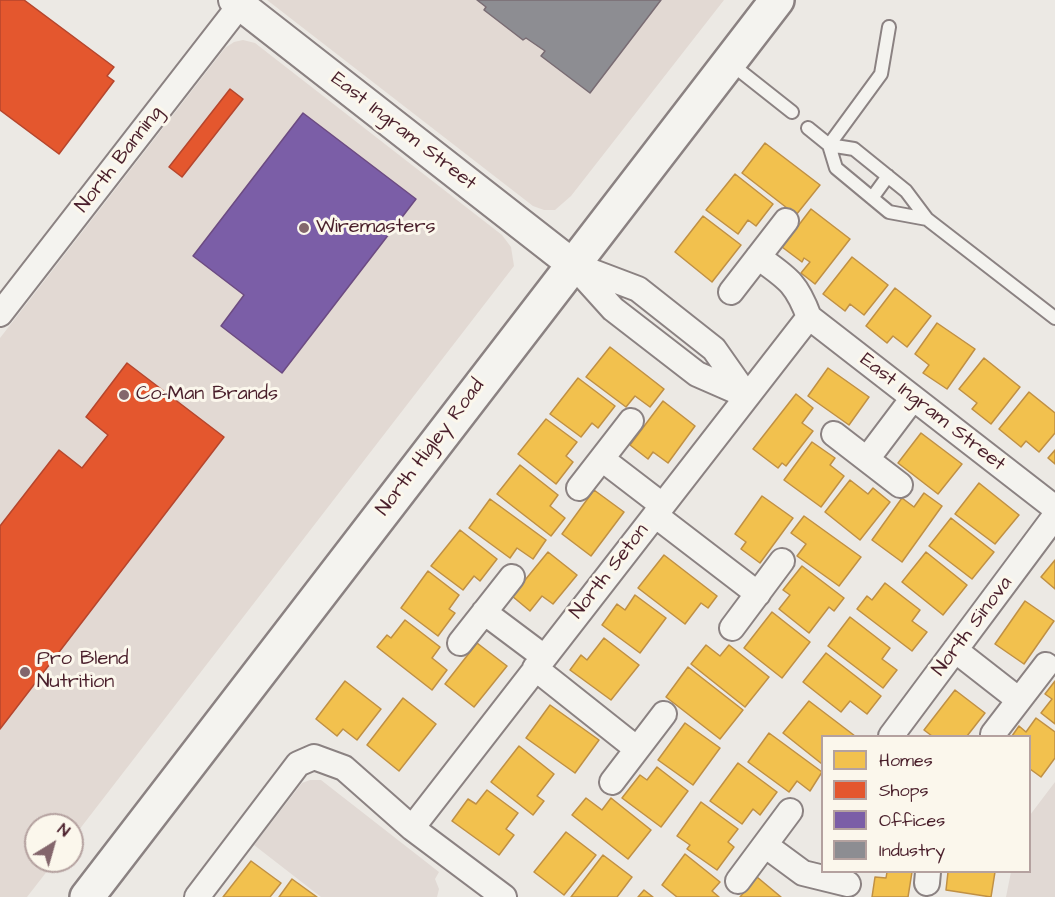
<!DOCTYPE html>
<html>
<head>
<meta charset="utf-8">
<style>
  body { margin:0 }
  #map { position:relative; width:1055px; height:897px; overflow:hidden; background:#ece9e4; font-family:"Architects Daughter",sans-serif }
  canvas { display:block }
  .legend { position:absolute; left:821px; top:735px; width:210px; height:138px; box-sizing:border-box; background:#fbf7ec; border:2px solid #b4a19f; margin:0; padding:8px 10px; list-style:none; font-size:18px; color:#4a1f2b }
  .legend li { display:flex; align-items:center; gap:12px; height:30px }
  .legend b { width:30px; border:2px solid #b4a19f }
  .north { position:absolute; left:24px; top:813px; width:60px; height:60px; box-sizing:border-box; background:#fbf7ec; border:2px solid #b4a19f; border-radius:50%; rotate:37deg; font-size:16px; font-weight:700; line-height:24px; text-align:center; color:#4a1f2b }
  .north::after { content:''; display:block; margin:auto; width:21px; height:27px; background:#83666c; clip-path:polygon(50% 0,100% 100%,50% 72%,0 100%) }
</style>
</head>
<body>
<div id="map">
<canvas width="1055" height="897"></canvas>
<ul class="legend">
<li><b style="height:16px;background:#f2c14e"></b>Homes</li>
<li><b style="height:16px;background:#e4572e"></b>Shops</li>
<li><b style="height:16px;background:#7b5ea7"></b>Offices</li>
<li><b style="height:16px;background:#8d8d92"></b>Industry</li>
</ul>
<div class="north">N</div>
</div>
<script>
const g = document.querySelector('canvas').getContext('2d');
g.lineJoin = 'round';
function fillPath(path, color) { g.fillStyle = color; g.fill(path, 'evenodd'); }
function strokePath(path, color, width, dash) { g.strokeStyle = color; g.lineWidth = width; g.lineCap = dash ? 'butt' : 'round'; g.setLineDash(dash || []); g.stroke(path); }
function write(font, color, halo, rows, align = 'center') {
  g.font = font + ' "Architects Daughter",sans-serif'; g.lineWidth = 6; g.setLineDash([]); g.textBaseline = 'middle'; g.strokeStyle = halo; g.fillStyle = color; for (const [text, x, y, turn = 0] of rows) {
    g.save(); g.translate(x, y); g.rotate((+turn || 0) * Math.PI / 180); g.textAlign = isNaN(turn) ? turn : align; if (halo) g.strokeText(text, 0, 0); g.fillText(text, 0, 0); g.restore();
  }
}
fillPath(new Path2D(`
  M267 0H724L571 196 555 210H544L533 206Z
  M243 40 255 43 502 235 511 247 514 266 72 839V825H36V861H55L27 897H0V338L225 48 234 42Z`), '#e2d9d3');
fillPath(new Path2D(`
  M310 780H321L439 872 435 879 439 889 437 897H321L254 845 302 783Z
  M1055 782V897H1006L1011 872H1030V815Z`), '#e1d9d4');
const homes = new Path2D(`
  M765 143 820 185 796 215 742 173Z
  M735 174 773 204 756 226 748 220 738 234 706 210Z
  M811 209 850 239 815 284 801 273 810 262 804 258 802 262 782 247Z
  M703 216 741 245 712 282 675 252Z
  M852 257 888 285 864 315 850 304 845 311 823 294Z
  M895 288 931 316 907 347 893 336 887 343 866 326Z
  M937 323 975 349 947 389 923 373 929 365 915 354Z
  M610 347 664 389 650 407 635 396 626 407 586 377Z
  M984 358 1020 387 991 424 972 409 977 403 959 389Z
  M828 368 869 397 849 425 808 396Z
  M578 378 615 406 598 428 592 423 581 437 550 414Z
  M1029 392 1055 413V433L1039 452 1026 441 1021 447 999 429Z
  M796 394 813 408 802 423 813 431 786 466 782 463 778 468 753 449Z
  M663 401 695 426 668 463 653 452 648 459 630 445Z
  M546 419 577 442 566 456 573 462 556 484 518 454Z
  M921 433 962 464 938 494 898 463Z
  M812 442 835 458 830 465 844 476 821 507 784 480Z
  M1055 450V464L1048 458Z
  M520 465 558 495 550 506 565 518 551 536 497 494Z
  M850 480 868 494 873 488 890 502 860 540 825 512Z
  M979 483 1019 515 995 544 955 514Z
  M594 490 624 512 591 556 562 534Z
  M924 493 942 506 902 562 872 540 902 498 914 507Z
  M762 496 793 518 760 563 741 549 746 542 735 534Z
  M490 499 546 540 533 559 517 548 510 558 469 528Z
  M804 516 861 557 839 586 797 556 806 544 791 533Z
  M951 518 994 552 972 579 929 546Z
  M460 530 497 559 480 581 474 576 463 590 431 566Z
  M548 552 577 575 553 604 542 596 530 611 512 596Z
  M926 552 967 585 943 615 902 582Z
  M664 555 717 596 708 608 701 603 685 624 638 588Z
  M1055 560V589L1041 577Z
  M802 566 844 598 834 611 829 607 809 633 779 609 790 595 783 590Z
  M428 571 459 595 449 609 455 613 438 636 401 608Z
  M885 583 920 610 912 621 927 632 912 651 857 609 867 596 872 600Z
  M635 595 666 618 640 653 602 625 617 604 625 610Z
  M1025 601 1054 621 1024 664 995 644Z
  M772 612 810 642 782 678 744 648Z
  M850 617 890 648 882 659 897 670 883 688 828 646Z
  M405 620 440 647 432 658 447 670 432 690 377 647 387 635 391 638Z
  M604 638 639 665 611 700 570 670 581 655 587 660Z
  M477 643 507 666 474 707 445 684Z
  M706 645 720 656 729 645 769 677 745 707 691 664Z
  M826 653 881 696 867 714 850 701 841 712 803 682Z
  M688 667 743 710 720 739 666 697Z
  M345 681 381 709 357 740 343 729 337 736 316 719Z
  M1055 681V724L1041 713 1052 699 1045 694Z
  M955 690 985 713 967 736H932L924 730Z
  M403 698 436 724 399 771 367 745Z
  M809 701 855 736H822V764L783 733Z
  M550 705 599 740 575 773 526 738Z
  M1036 718 1055 732V758L1041 777 1030 769V736H1012L1019 726 1026 732Z
  M685 723 720 748 693 785 658 760Z
  M769 733 822 772 810 791 797 781 789 792 748 762Z
  M519 746 554 774 537 796 544 801 533 815 491 782Z
  M738 763 777 792 760 815 753 809 742 824 710 801Z
  M657 767 688 791 661 827 622 798 640 775 647 780Z
  M487 790 518 813 506 829 514 835 499 855 452 821 468 799 476 804Z
  M586 798 602 810 611 798 651 830 628 859 572 815Z
  M701 802 738 829 728 842 734 847 717 870 687 849 690 845 677 836Z
  M566 832 596 855 564 895 534 872Z
  M685 854 720 882 712 891 719 897H677L662 885Z
  M603 855 632 877 617 897H571Z
  M251 861 281 883 270 897H223Z
  M887 872H912L908 897H872L875 877 886 878Z
  M948 872H995L991 897 946 890Z
  M757 877 781 897H740Z
  M292 879 317 897H279Z
  M644 890 653 897H638Z`);
fillPath(homes, '#f2c14e');
strokePath(homes, '#c09044', 1.5);
const shops = new Path2D(`
  M0 0H24L114 67 107 76 114 81 59 154 0 110Z
  M230 89 243 99 182 177 169 167Z
  M127 363 224 437 0 729V526L59 450 82 468 108 435 86 417Z`);
fillPath(shops, '#e4572e');
strokePath(shops, '#b6462d', 1.5);
const offices = new Path2D(`
  M303 113 416 199 282 373 221 326 244 295 193 256Z`);
fillPath(offices, '#7b5ea7');
strokePath(offices, '#6c4b82', 1.5);
const industry = new Path2D(`
  M477 0H661L590 93 541 56 545 51 526 38 523 40 484 10 486 7Z`);
fillPath(industry, '#8d8d92');
strokePath(industry, '#796c73', 1.5);
const service = new Path2D(`
  M730 63 792 112
  M808 128 829 145 854 149 906 191 927 219 1055 318
  M829 145 881 74 889 27
  M829 145 836 168 889 212 927 219
  M872 198 888 176`);
const minor = new Path2D(`
  M758 257C787 278 796 282 809 317
  M572 264 638 289 714 349 747 396
  M576 268 613 309 697 374 745 395
  M731 292 786 221
  M0 314 240 5
  M809 317 1055 508
  M834 434 900 485
  M602 459 662 505
  M867 459 913 398
  M579 488 631 421
  M655 515 758 594
  M484 612 544 657
  M732 628 782 561
  M460 643 512 577
  M955 650 1019 700
  M535 668 637 749
  M993 734 1046 665
  M891 736 1055 516
  M612 782 664 714
  M412 828 809 317
  M765 845 803 873 848 884
  M738 881 790 811
  M927 883 928 872
  M197 897 298 764 314 757 344 768 412 828 504 897`);
const tertiary = new Path2D(`
  M234 0 572 264`);
const secondary = new Path2D(`
  M87 897 777 0`);
strokePath(service, '#8b8282', 16);
strokePath(minor, '#8b8282', 28);
strokePath(tertiary, '#8b8282', 34);
strokePath(secondary, '#8b8282', 38);
strokePath(service, '#f4f3ef', 12);
strokePath(minor, '#f4f3ef', 24);
strokePath(tertiary, '#f4f3ef', 30);
strokePath(secondary, '#f4f3ef', 33);
for (const [x, y, r, color] of [
  [304,228,6,"#83666c"],
  [124,395,6,"#83666c"],
  [25,672,6,"#83666c"]
]) { const dot = new Path2D(); dot.arc(x, y, r, 0, 2 * Math.PI); g.fillStyle = color; g.fill(dot); strokePath(dot, '#fbf7ec', 2); }
write('20px', '#4a1f2b', '#fbf7ec', [
  ["East Ingram Street",403,132,38],
  ["North Banning",120,160,-52],
  ["East Ingram Street",932,413,38],
  ["North Higley Road",431,448,-53],
  ["North Seton",610,572,-52],
  ["North Sinova",973,627,-53]
]);
write('20px', '#4a1f2b', '#fbf7ec', [
  ["Wiremasters",316,228],
  ["Co-Man Brands",136,395],
  ["Pro Blend",37,660],
  ["Nutrition",37,683]
], 'left');
</script>
</body>
</html>
